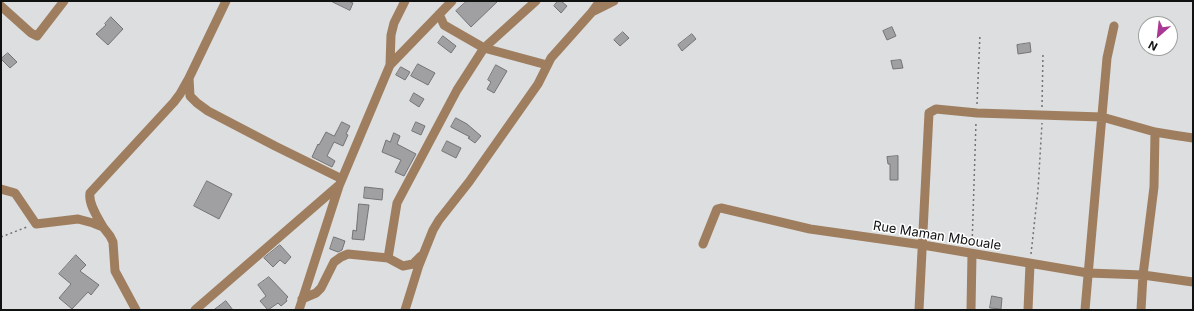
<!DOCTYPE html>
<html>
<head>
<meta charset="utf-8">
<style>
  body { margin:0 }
  #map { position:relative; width:1194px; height:311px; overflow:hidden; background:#dcdee0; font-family:Inter,sans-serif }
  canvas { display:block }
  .frame { position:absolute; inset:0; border:2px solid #101111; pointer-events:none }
  .north { position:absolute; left:1138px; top:16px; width:40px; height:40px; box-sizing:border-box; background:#fff; border:1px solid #9fa0a0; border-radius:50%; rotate:208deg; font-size:11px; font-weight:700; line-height:16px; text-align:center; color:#101111 }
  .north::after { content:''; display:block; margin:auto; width:14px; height:18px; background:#a93894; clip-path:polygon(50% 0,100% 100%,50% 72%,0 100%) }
</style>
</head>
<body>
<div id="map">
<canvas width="1194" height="311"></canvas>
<div class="frame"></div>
<div class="north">N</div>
</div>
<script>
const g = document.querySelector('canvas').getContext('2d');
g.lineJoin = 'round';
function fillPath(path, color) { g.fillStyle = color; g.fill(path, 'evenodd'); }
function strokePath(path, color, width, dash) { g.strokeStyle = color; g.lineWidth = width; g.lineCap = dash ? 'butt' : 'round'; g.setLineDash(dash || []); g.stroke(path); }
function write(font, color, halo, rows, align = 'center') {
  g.font = font + ' Inter,sans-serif'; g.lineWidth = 3; g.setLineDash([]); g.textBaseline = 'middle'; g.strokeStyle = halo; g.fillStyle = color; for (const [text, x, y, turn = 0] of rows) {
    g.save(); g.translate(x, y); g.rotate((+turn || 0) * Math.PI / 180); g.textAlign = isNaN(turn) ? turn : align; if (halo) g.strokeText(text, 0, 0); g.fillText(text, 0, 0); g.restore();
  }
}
const building = new Path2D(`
  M331 1H348L353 3 350 10Z
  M467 1H498L471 27 456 11Z
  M558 1H561L567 6 561 13 554 6Z
  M111 17 123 29 108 45 96 34 106 25 105 24Z
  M892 27 896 36 887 40 883 31Z
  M623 32 629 38 620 46 614 40Z
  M692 34 696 39 682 51 678 45Z
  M443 36 456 46 451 53 438 43Z
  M1030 43 1031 52 1018 54 1017 45Z
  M8 53 17 62 10 68 1 59Z
  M901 60 903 68 893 69 891 61Z
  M418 64 435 73 428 85 411 76Z
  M496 65 507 71 494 93 487 89 491 82 488 80Z
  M401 67 410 72 405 80 396 75Z
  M414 93 424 99 419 107 410 101Z
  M456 118 467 124 481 136 475 143 468 138 470 137 451 127Z
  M342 122 350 126 346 134 348 135 343 146 334 142 327 156 335 161 332 167 312 157 318 144 319 145 326 132 334 136Z
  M416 122 425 126 421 135 412 131Z
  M394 133 400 136 397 144 416 154 404 176 395 172 401 160 382 152 386 140 390 142Z
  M447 141 461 148 456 158 442 151Z
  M898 156V180H890V164H888L887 157Z
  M207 181 232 194 219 219 194 206Z
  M365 187 383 189 382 200 364 198Z
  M359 204 369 205 364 240 352 239 353 230 356 231Z
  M334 237 345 241 342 250 338 252 330 249Z
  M280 245 291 257 285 264 280 260 273 267 264 258Z
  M76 255 86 265 80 271 99 285 91 295 88 292 72 309 59 298 71 284 59 274Z
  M269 277 288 297 286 299 287 301 281 306 278 303 268 310 260 301 266 296 258 285Z
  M992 296 1002 298 1001 309 990 308Z
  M226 301 233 310H214Z`);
fillPath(building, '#a0a0a3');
strokePath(building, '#747476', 1);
strokePath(new Path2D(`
  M977 104 980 34
  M1042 107 1043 53
  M1 237 27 227
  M972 246 976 122
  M1031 254 1038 190 1042 123`), '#717273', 1.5, [2, 3]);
strokePath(new Path2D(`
  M226 1 189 78 190 96 197 103 208 111 275 146 342 179
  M1 6 31 33 37 36 64 1
  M594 11 614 1
  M439 14 444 25 484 48 547 65
  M390 65 452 1
  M1 189 15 193 36 224 78 219 93 223 103 227 110 236 113 242 115 271 136 310
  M103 227C98 218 88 204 90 193L174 102 180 94 189 78
  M703 244 717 209 721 208 810 229 923 245 1088 273 1143 275 1193 282
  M388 258 397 203 457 90 484 48 536 1
  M302 299 316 293 321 288 334 262 341 257 348 254 388 258 403 266 413 264 421 256
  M195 310 338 186
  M299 310 339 186 390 65 391 35 394 23 405 1
  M405 310 419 265 433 230 439 220 469 182 538 84 551 58 592 12 600 1
  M919 310 929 113 936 109 977 113 1102 117 1155 132 1173 135 1193 138
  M971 310 972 254
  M1028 310 1030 264
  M1085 310 1107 58 1114 26
  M1141 310 1143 275 1154 187 1155 132`), '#9e7e5f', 9);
write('13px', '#101111', '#fff', [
  ["Rue Maman Mbouale",937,236,9]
]);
</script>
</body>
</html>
